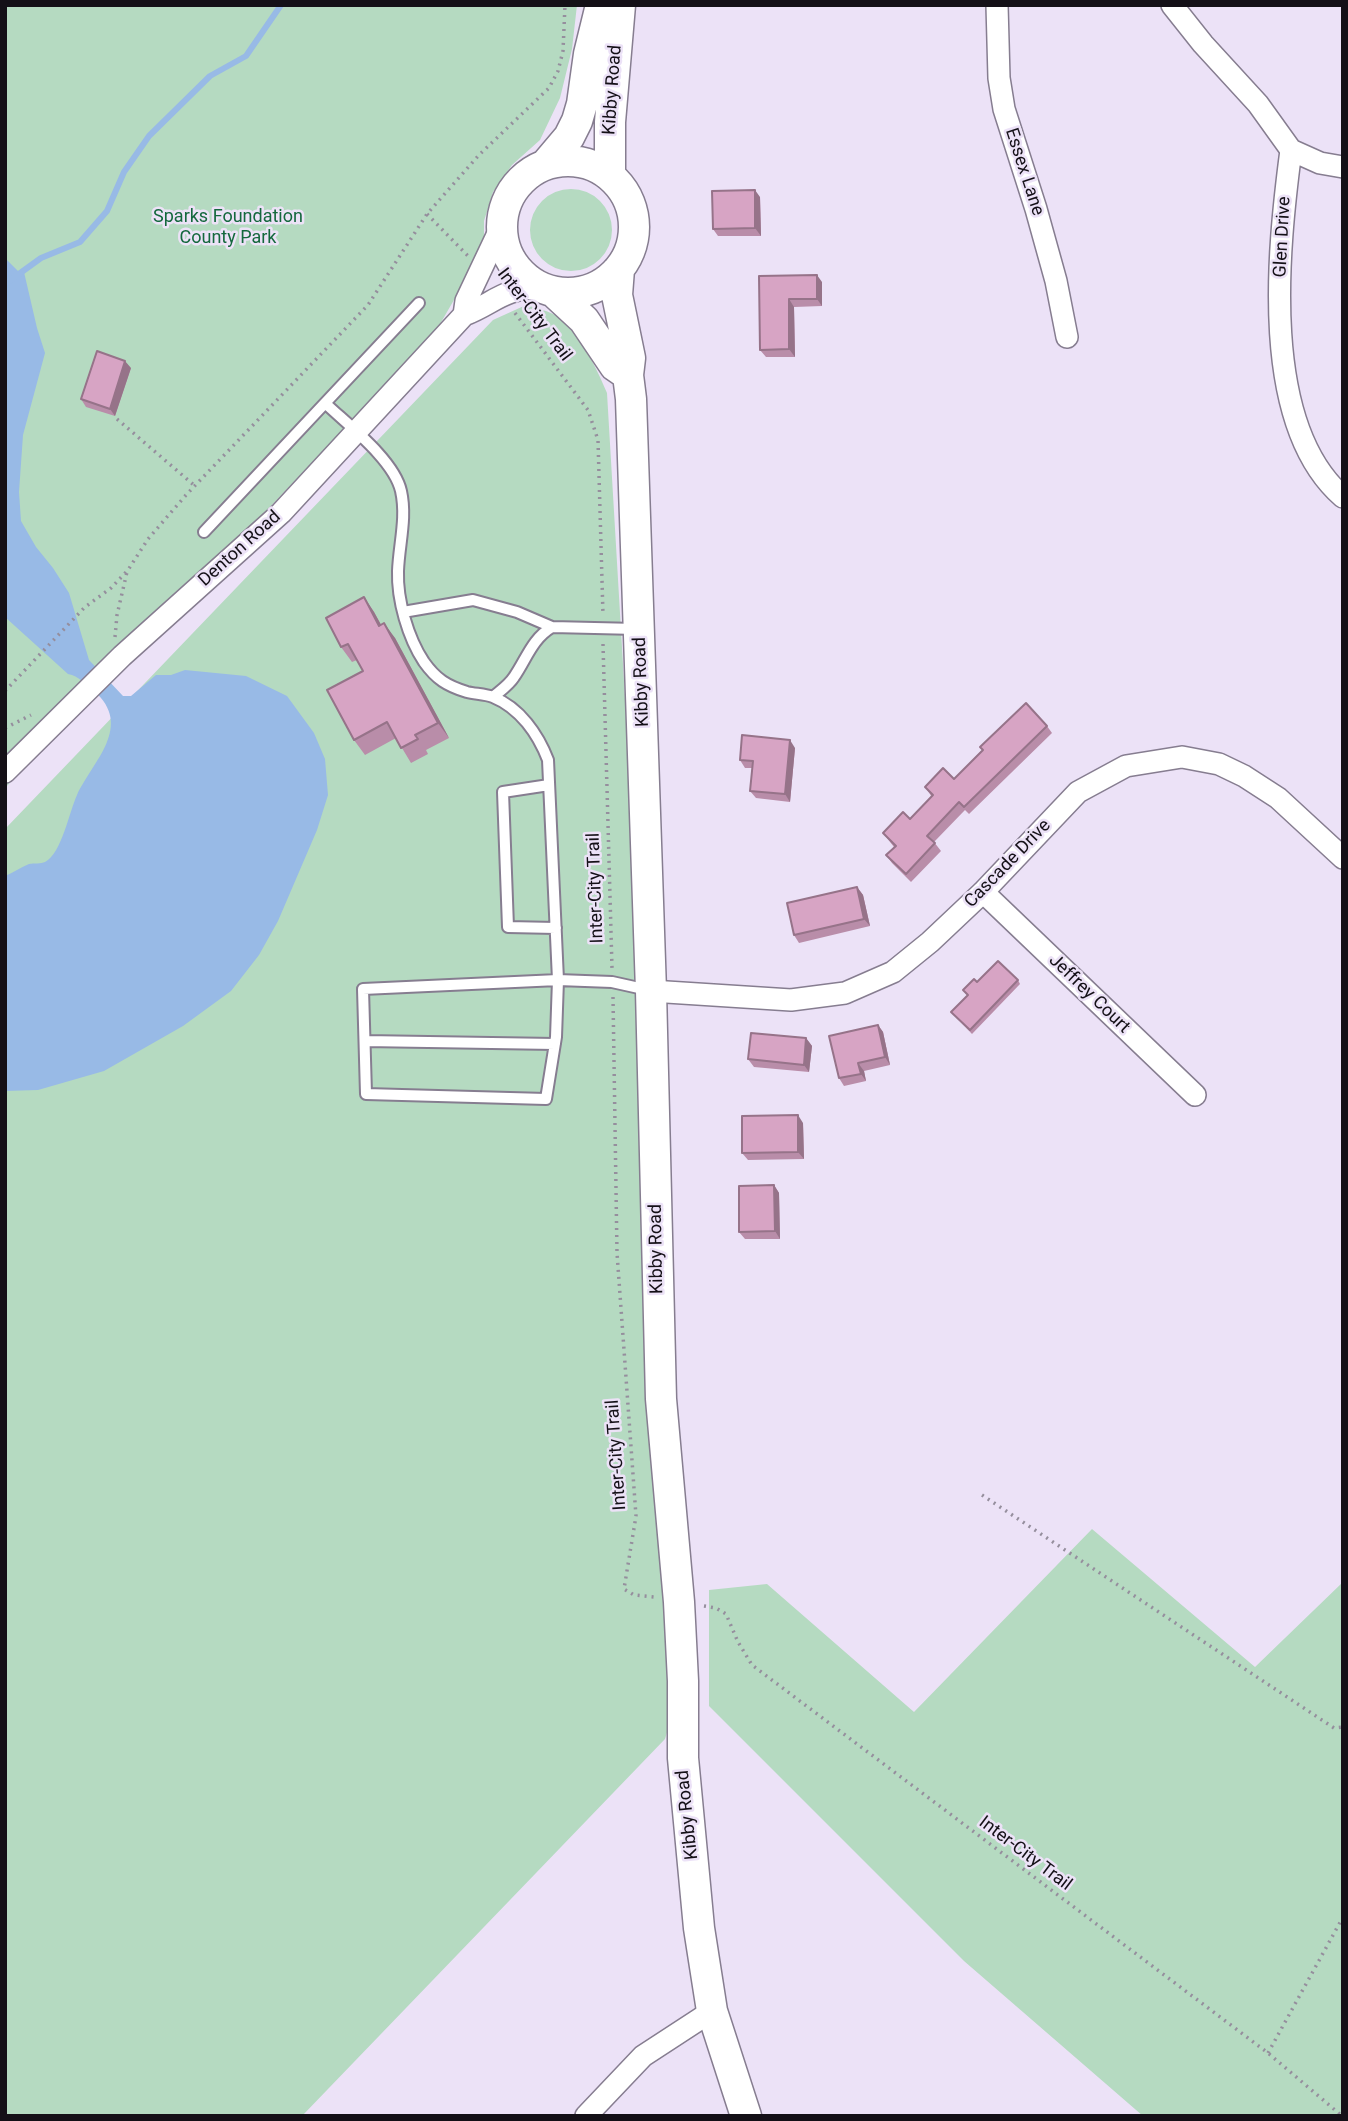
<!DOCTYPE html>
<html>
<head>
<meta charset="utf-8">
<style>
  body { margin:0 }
  #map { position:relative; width:1348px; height:2121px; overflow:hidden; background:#ece2f7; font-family:Roboto,sans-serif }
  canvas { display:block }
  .frame { position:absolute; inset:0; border:7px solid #141017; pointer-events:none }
</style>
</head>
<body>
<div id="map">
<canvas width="1348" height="2121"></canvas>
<div class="frame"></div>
</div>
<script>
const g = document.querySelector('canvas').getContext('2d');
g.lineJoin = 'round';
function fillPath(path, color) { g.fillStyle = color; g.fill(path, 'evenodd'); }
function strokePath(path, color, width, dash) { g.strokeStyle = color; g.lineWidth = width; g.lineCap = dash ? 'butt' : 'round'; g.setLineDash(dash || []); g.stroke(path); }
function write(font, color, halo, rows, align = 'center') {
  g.font = font + ' Roboto,sans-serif'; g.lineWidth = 5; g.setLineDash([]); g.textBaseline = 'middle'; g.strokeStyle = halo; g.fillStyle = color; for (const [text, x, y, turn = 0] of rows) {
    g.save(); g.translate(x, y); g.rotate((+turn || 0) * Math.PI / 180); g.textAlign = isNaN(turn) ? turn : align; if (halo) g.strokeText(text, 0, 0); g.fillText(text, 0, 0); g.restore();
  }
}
fillPath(new Path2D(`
  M5 5H577L572 49 560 98 540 140 512 165 493 192 484 221V248L436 331 5 788Z
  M530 230a41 41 0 1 1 82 0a41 41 0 1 1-82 0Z
  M526 305C535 308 545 310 553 314 577 326 597 369 607 393L683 1681 665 1739 302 2116H5V829L493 320Z
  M1092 1529 1255 1667 1343 1582V2116H1143L964 1961 709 1706V1590L767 1584 914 1712Z`), '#b5dac1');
fillPath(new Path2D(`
  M5 258 20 273 24 272 37 328 45 353 23 435 19 492 21 521 36 547 53 568 69 593 89 660 123 696H131L156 675H171L185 670 246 676 287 696 314 733 325 759 328 795 317 830 278 921 259 955 231 991 183 1026 104 1071 38 1090 5 1091V876C13 873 21 867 29 864 34 863 41 864 45 862 62 853 69 812 77 795 93 761 134 726 94 691 85 684 79 676 68 674L5 617Z`), '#98bae6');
strokePath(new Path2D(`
  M5 284 41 258 80 242 107 211 124 172 149 136 210 76 246 56 281 5`), '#98bae6', 6);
const lane = new Path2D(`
  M325 403C348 425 394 460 401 491 407 518 399 544 398 571 397 600 408 638 424 662 436 679 447 686 467 692 475 694 485 694 493 697 520 708 538 734 548 760L558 980 612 982 648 990
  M204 532 419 303
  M403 612 473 600 517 612 552 627 637 629
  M493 697C500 691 509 685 514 677 527 658 532 639 552 627
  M549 785 503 792 508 927 556 928
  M558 980 556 1037 546 1099 366 1094 363 989Z
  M365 1041 555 1044`);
const street = new Path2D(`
  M997 5 999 78 1004 109 1036 209 1056 281 1067 337
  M1172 5 1203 44 1258 104 1291 150C1278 249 1259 424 1343 497
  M1291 150 1320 163 1343 167
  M464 315 466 301 502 225
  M5 772 122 656 281 513 464 315C495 303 502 288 540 288
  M983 892 1195 1095
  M651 991 791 1000 845 993 893 972 930 942 983 892 1078 792 1126 766 1182 757 1219 764 1244 776 1278 798 1343 858
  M586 2116 643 2056 712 2011`);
const secondary = new Path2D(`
  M502 227a66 66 0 1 1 132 0a66 66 0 1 1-132 0Z
  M547 163 569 137 577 121 582 104 589 54 601 5
  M610 175V122L620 5
  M619 269 617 295 630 358 628 375 631 399 651 991 661 1399 679 1602 683 1681V1758L699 1928 712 2011 746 2116
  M557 295 584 320 615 366 628 375`);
strokePath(lane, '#867d90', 14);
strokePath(street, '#867d90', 24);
strokePath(secondary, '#867d90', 33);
strokePath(new Path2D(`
  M427 214 468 256
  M515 313 588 410 598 440 603 615
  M117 419 195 486
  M115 637 117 615 127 572
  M603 644 612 968
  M5 691 85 607 111 588 128 570 148 539 186 495 368 305 427 214 479 155 549 88 558 71 563 51 565 5
  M5 728 31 715
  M613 997 617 1253 636 1516 624 1589 634 1595 654 1597
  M982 1495 1334 1728 1343 1727
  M704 1606 716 1608 726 1614 738 1642 752 1665 1268 2053 1342 2116
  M1268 2053 1343 1917`), '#958e9d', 3.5, [2, 5]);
strokePath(lane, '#fff', 10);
strokePath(street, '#fff', 21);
strokePath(secondary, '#fff', 30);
fillPath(new Path2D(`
  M760 197 761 236H718L713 229Z
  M759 276 822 282V306L794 307 795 357H766L760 350Z
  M131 368 115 416 86 407 81 399Z
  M364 597 374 612 381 625 395 638 449 738 426 750 428 754 411 763 396 738 365 755 354 740 363 671 357 660 352 662 341 647Z
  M1047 726 1052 733 969 814 965 810 934 842 941 851 911 882 892 863 886 855 894 847 883 833 910 819 932 797 925 787 954 779 982 750 980 747Z
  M795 748 790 802 756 798 750 791 752 768H745L740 760Z
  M857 887 863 895 870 926 799 943 794 935Z
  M1018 980 1020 984 972 1034 951 1012 967 995 963 990 977 982Z
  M878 1025 883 1032 890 1065 864 1071 866 1081 844 1086 839 1078Z
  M806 1038 812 1046 809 1072 754 1067 748 1059Z
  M803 1123 804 1159 748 1160 742 1153Z
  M774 1185 779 1193 780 1239H745L739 1232Z`), '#b98da9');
fillPath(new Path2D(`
  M755 190 760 197 761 236 755 228Z
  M817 275 822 282V306L817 299Z
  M789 299 794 307 795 357 789 349Z
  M125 361 131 368 115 416 110 409Z
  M364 597 374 612 390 641 379 626Z
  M384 623 395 638 449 738 438 723Z
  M790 740 795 748 790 802 785 794Z
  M857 887 863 895 870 926 864 919Z
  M878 1025 883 1032 890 1065 885 1057Z
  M806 1038 812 1046 809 1072 804 1065Z
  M858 1063 864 1071 866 1081 861 1074Z
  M798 1115 803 1123 804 1159 798 1152Z
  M774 1185 779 1193 780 1239 775 1231Z`), '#967389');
const building = new Path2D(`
  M755 190V228L713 229 712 191Z
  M817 275V299H789V349L760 350 759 276Z
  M97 351 125 361 110 409 81 399Z
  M364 597 379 626 384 623 438 723 415 735 418 739 401 748 387 722 354 740 327 690 363 671 348 644 341 647 326 618Z
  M1026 703 1047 726 964 807 959 802 927 836 935 843 906 874 886 855 896 846 883 833 903 812 910 819 933 795 925 787 943 768 954 779 983 750 980 747Z
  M742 735 790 740 785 794 750 791 753 761 740 760Z
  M857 887 864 919 794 935 787 903Z
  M998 961 1018 980 970 1030 951 1012 968 995 963 990 974 979 977 982Z
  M878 1025 885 1057 858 1063 861 1074 839 1078 829 1036Z
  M751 1033 806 1038 804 1065 748 1059Z
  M798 1115V1152L742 1153V1116Z
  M774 1185 775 1231 739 1232V1186Z`);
fillPath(building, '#d7a4c4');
strokePath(building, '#967389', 2);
write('18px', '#141017', '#ece2f7', [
  ["Kibby Road",613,90,-86],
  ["Essex Lane",1024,172,72],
  ["Glen Drive",1283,237,-87],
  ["Inter-City Trail",534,315,53],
  ["Denton Road",240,549,-42],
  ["Kibby Road",642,682,-92],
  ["Cascade Drive",1008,864,-46],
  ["Inter-City Trail",596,888,-92],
  ["Jeffrey Court",1089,994,44],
  ["Kibby Road",657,1249,-91],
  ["Inter-City Trail",617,1455,-94],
  ["Kibby Road",688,1815,-96],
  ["Inter-City Trail",1025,1854,37]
]);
write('18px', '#14683d', '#ece2f7', [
  ["Sparks Foundation",228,217],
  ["County Park",228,238]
]);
</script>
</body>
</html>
